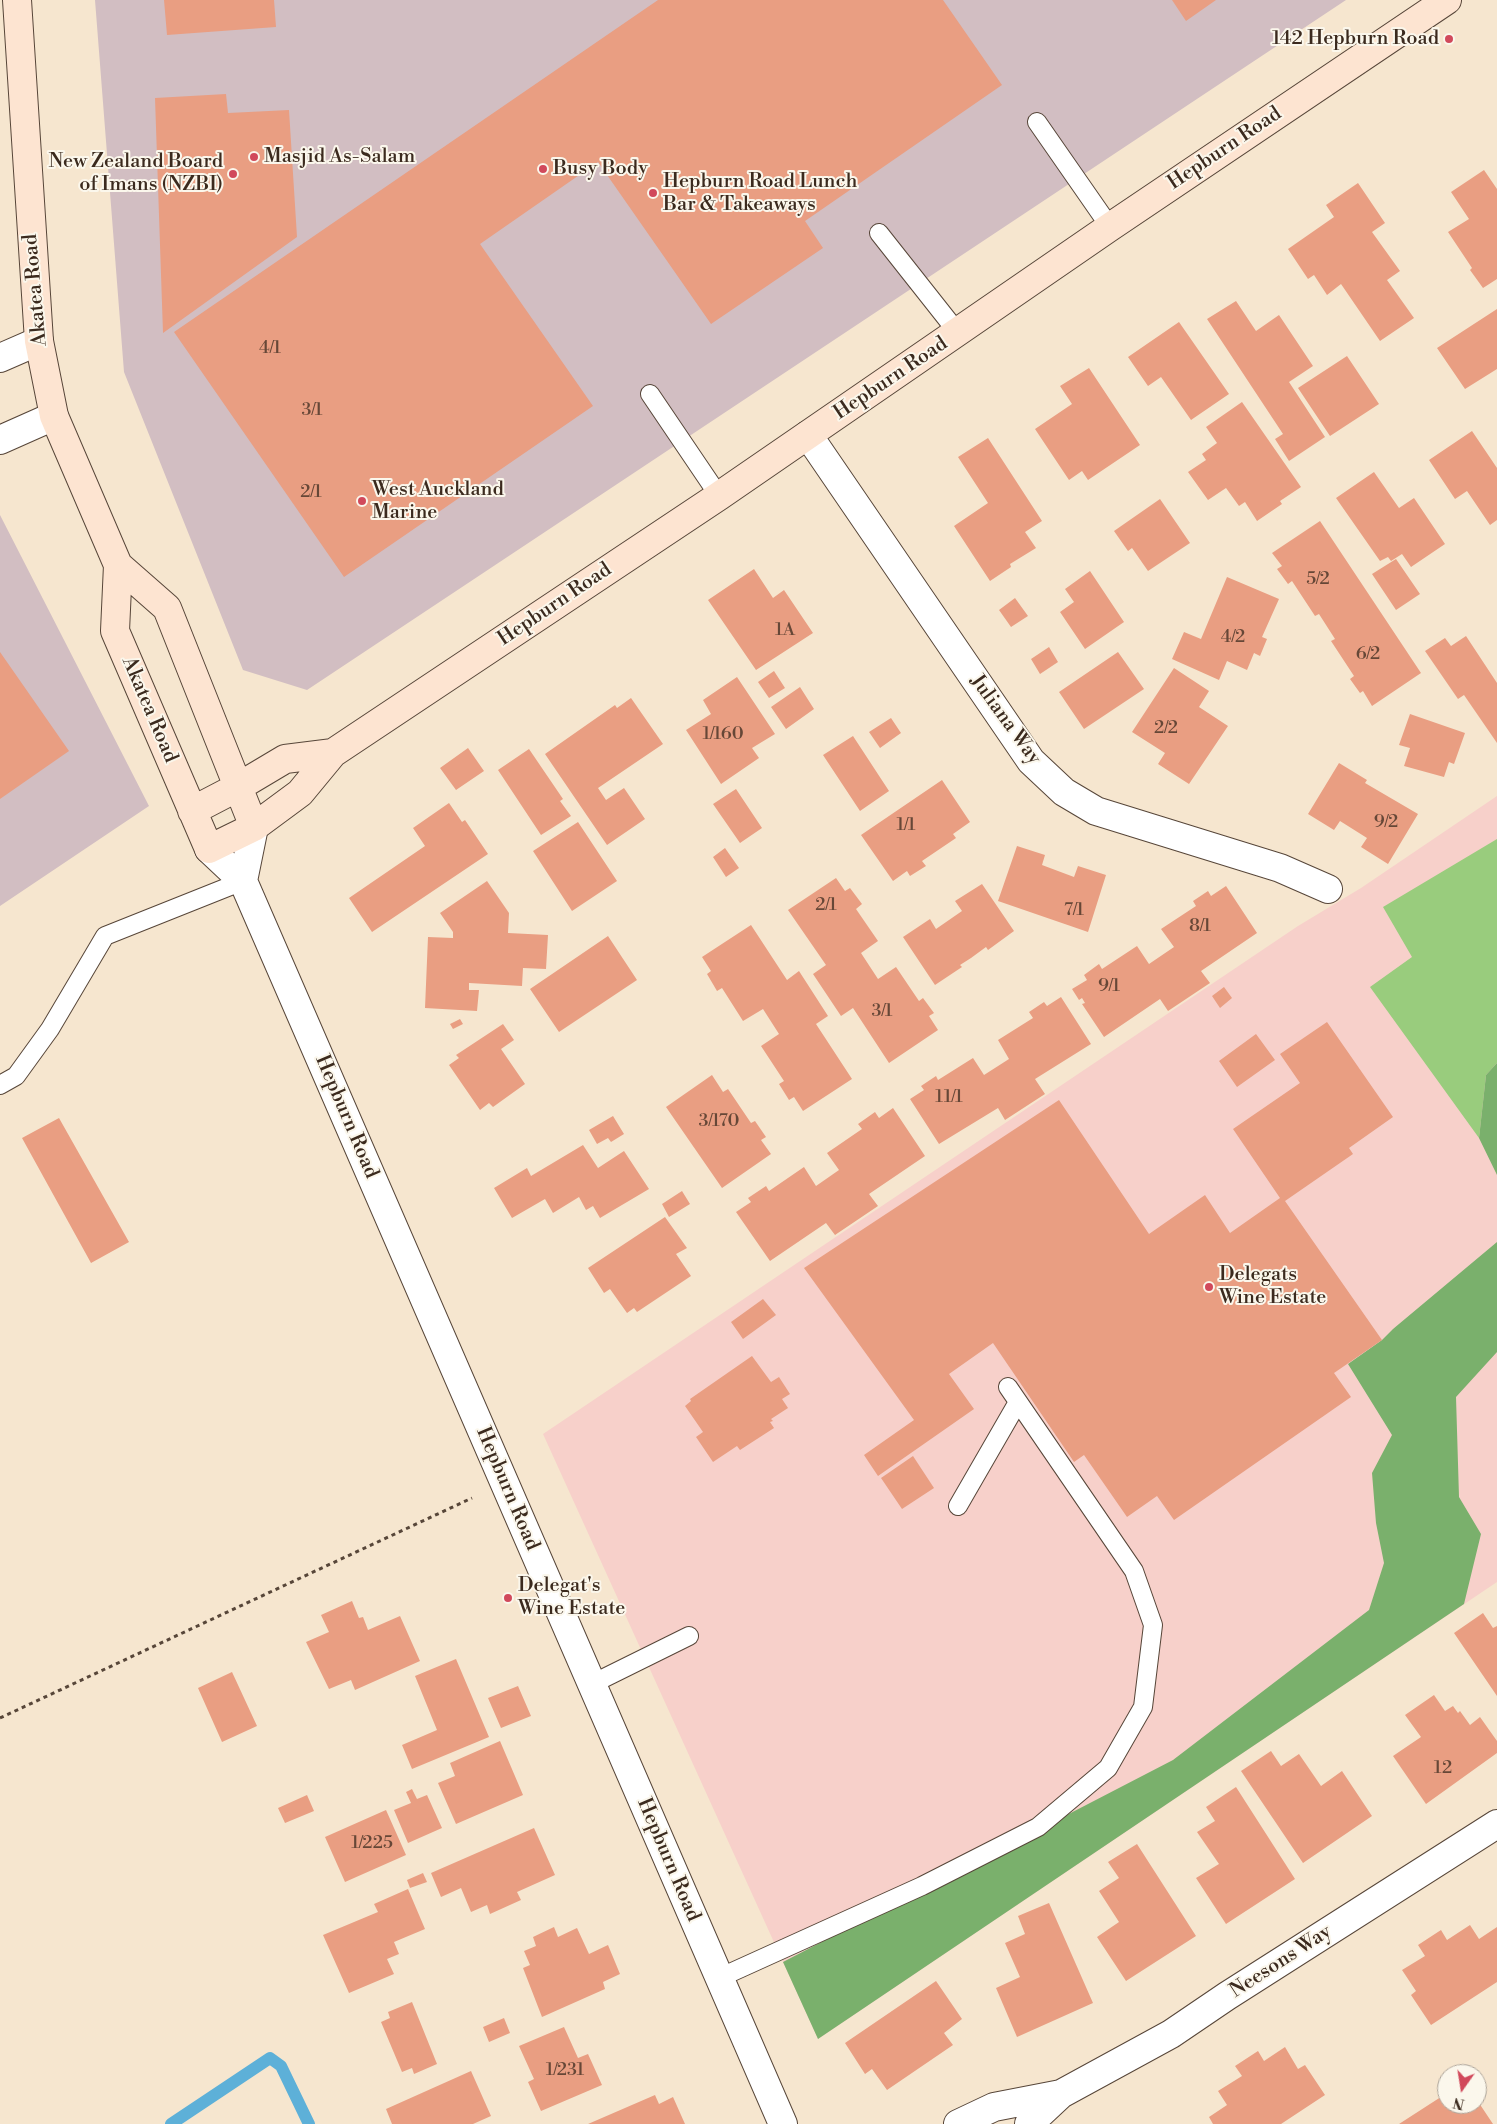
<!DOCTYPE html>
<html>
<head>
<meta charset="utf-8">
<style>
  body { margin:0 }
  #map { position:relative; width:1497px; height:2124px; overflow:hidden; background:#f6e6cf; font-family:"Libre Bodoni",serif }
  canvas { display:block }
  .north { position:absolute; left:1437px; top:2064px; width:50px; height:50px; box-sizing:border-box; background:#fbf7ec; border:1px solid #aea59a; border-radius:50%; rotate:193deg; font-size:14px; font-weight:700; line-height:20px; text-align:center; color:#3b2a1e }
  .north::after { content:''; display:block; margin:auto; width:18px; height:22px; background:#d1495b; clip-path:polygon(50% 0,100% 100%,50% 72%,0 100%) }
</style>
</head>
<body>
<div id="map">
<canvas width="1497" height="2124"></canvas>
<div class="north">N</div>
</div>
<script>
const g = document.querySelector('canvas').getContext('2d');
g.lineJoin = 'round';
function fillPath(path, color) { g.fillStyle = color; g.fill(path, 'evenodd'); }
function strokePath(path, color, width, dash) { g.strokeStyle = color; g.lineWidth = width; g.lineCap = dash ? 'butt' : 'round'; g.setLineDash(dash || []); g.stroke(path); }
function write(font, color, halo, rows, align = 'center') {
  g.font = font + ' "Libre Bodoni",serif'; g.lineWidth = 4; g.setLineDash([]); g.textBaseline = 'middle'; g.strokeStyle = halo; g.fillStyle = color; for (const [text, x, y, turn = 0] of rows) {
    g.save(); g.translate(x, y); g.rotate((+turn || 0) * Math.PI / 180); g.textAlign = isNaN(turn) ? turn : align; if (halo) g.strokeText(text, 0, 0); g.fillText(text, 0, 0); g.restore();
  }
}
fillPath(new Path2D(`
  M1497 796V1582L818 2039 543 1434 1298 926 1361 888Z`), '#f7d0ca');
fillPath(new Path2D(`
  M95 0H1346L307 690 243 670 124 372Z
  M0 515 149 806 0 906Z`), '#d2bec2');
fillPath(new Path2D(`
  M1497 839V1063L1486 1075 1479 1138 1370 987 1412 957 1383 907Z`), '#99cc7d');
fillPath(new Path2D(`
  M1497 1063V1175L1479 1138 1486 1075Z
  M1497 1242V1352L1456 1397 1459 1497 1481 1534 1464 1604 818 2039 783 1962 1173 1760 1369 1610 1384 1563 1376 1523 1372 1473 1392 1435 1348 1364 1382 1340 1393 1329Z`), '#7ab06c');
strokePath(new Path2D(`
  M171 2124 270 2058 281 2066 309 2124`), '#5db0d8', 12);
fillPath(new Path2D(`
  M164 0H274L276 27 167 35Z
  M658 0H943L1002 85 805 221 823 248 711 324 598 162 480 244 593 406 344 577 174 332Z
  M1172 0H1216L1186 21Z
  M226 94 228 113 289 110 297 237 163 333 155 98Z
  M1484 170 1497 189V279L1483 288 1470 270 1472 268 1448 232 1469 219 1451 192Z
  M1358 183 1385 223 1372 232 1400 271 1387 280 1414 318 1380 341 1341 284 1327 295 1314 275 1308 279 1288 249 1334 217 1326 205Z
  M1236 301 1256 331 1279 315 1313 366 1289 382 1325 437 1289 461 1275 439 1283 434 1207 319Z
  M1497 309V369L1465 389 1437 348Z
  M1179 322 1229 394 1191 420 1161 377 1148 386 1128 357Z
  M1347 356 1379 404 1330 436 1298 388Z
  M1089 368 1140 445 1088 480 1082 471 1069 480 1035 429 1072 404 1060 386Z
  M1242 402 1301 487 1280 501 1282 504 1257 521 1245 502 1239 506 1226 488 1208 500 1188 472 1206 460 1202 454 1217 443 1206 427Z
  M1472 431 1497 468V520L1490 525 1467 491 1455 499 1429 460Z
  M988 438 1042 521 1025 532 1036 548 1010 564 1011 567 990 581 954 526 988 503 958 457Z
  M1374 472 1399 508 1414 498 1445 544 1411 567 1402 554 1391 561 1388 557 1380 561 1336 498Z
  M1160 499 1190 543 1148 571 1132 548 1128 551 1114 531Z
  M1320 521 1421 673 1372 706 1363 691 1360 693 1350 679 1354 676 1331 641 1335 639 1319 614 1315 616 1292 581 1288 584 1277 569 1282 566 1272 553Z
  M1396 559 1420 594 1396 610 1372 574Z
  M754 569 773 598 784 590 813 633 756 670 708 600Z
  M1090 571 1124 622 1085 649 1060 612 1074 602 1065 589Z
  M1227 577 1279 599 1262 637 1267 639 1260 656 1254 653 1247 670 1227 661 1219 680 1172 659 1184 632 1201 639Z
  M1015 598 1028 616 1011 627 999 610Z
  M1466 636 1497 683V743L1464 695 1458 699 1425 651 1445 638 1451 646Z
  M1049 647 1058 662 1040 674 1031 659Z
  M0 652 69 751 0 799Z
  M1118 652 1144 689 1084 729 1059 692Z
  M1174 668 1209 691 1199 707 1228 726 1189 784 1158 764 1165 753 1132 732Z
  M774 671 785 688 769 698 758 682Z
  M737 677 775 734 752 748 759 758 721 784 686 730 711 714 703 700Z
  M800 687 814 709 786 729 771 707Z
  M631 698 663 744 598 788 606 800 624 788 645 819 607 845 545 754 615 705 617 708Z
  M1410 714 1465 733 1454 764 1449 762 1444 777 1404 766 1410 748 1399 745Z
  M891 718 901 733 880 748 869 732Z
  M853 736 889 791 860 811 823 755Z
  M468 748 484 771 456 790 440 768Z
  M529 749 563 799 560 801 571 816 541 835 498 770Z
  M1339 763 1367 780 1365 783 1418 814 1388 864 1361 847 1367 838 1340 821 1334 830 1308 814Z
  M942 780 970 822 953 834 956 838 922 861 926 866 910 876 907 871 893 881 861 835Z
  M736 789 762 828 740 843 713 804Z
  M449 803 462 822 465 820 488 854 372 932 349 898 425 846 413 828Z
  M578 822 617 881 572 911 533 851Z
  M1017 846 1045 855 1042 865 1074 877 1078 866 1106 875 1088 932 998 901Z
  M725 848 739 868 726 877 713 857Z
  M836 878 845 891 850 888 862 904 856 909 878 941 861 953 878 979 896 967 919 1001 923 998 934 1013 929 1016 938 1030 889 1063 853 1008 841 1016 813 974 826 965 788 910Z
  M487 881 509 913 508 933 548 935 546 969 523 968 522 986 469 983V990H479L477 1011 425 1008 428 937 453 938V932L440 913Z
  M982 884 1014 931 988 950 986 947 971 958 960 965 962 967 935 985 903 937 930 919 936 929 962 911 955 901Z
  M1226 886 1257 933 1201 971 1210 983 1168 1011 1160 999 1104 1037 1082 1004 1085 1003 1082 998 1079 1000 1072 989 1087 980 1084 975 1099 964 1102 969 1137 946 1149 964 1174 947 1161 929 1196 906 1193 901 1208 891 1211 896Z
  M751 925 787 980 799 971 828 1016 816 1024 852 1079 803 1111 794 1097 789 1100 779 1084 784 1081 761 1046 779 1034 763 1009 743 1021 722 988 717 991 707 974 711 971 702 957Z
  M608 936 637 980 559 1032 530 989Z
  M1224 987 1232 998 1220 1008 1212 996Z
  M1061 997 1091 1044 1035 1079 1045 1094 1005 1120 998 1108 939 1144 910 1099 924 1090 921 1086 936 1076 938 1080 973 1058 984 1075 1009 1059 998 1040 1033 1018 1029 1012 1044 1002 1047 1006Z
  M460 1019 463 1024 453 1029 450 1024Z
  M1327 1022 1393 1117 1349 1148 1353 1154 1285 1201 1382 1340 1334 1373 1351 1397 1174 1520 1157 1496 1127 1517 1084 1455 1074 1462 993 1343 949 1374 974 1409 878 1476 864 1455 914 1420 804 1268 1059 1100 1149 1234 1205 1195 1230 1233 1280 1198 1233 1129 1300 1083 1280 1054Z
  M503 1024 514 1040 501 1049 525 1084 493 1107 489 1103 480 1110 449 1065 459 1058 456 1055 459 1053Z
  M1256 1034 1275 1060 1237 1087 1219 1061Z
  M712 1075 723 1092 728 1089 751 1123 755 1121 766 1137 761 1140 771 1154 722 1188 666 1107Z
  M893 1108 925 1156 869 1194 878 1206 835 1235 826 1223 770 1261 736 1212 751 1202 748 1198 766 1186 769 1191 804 1167 816 1186 839 1170 827 1153 862 1129 858 1124 875 1112 879 1118Z
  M613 1116 624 1134 611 1142 608 1138 597 1144 589 1130Z
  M59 1118 129 1242 91 1263 22 1138Z
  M583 1145 598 1168 624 1151 649 1189 600 1218 593 1206 586 1210 579 1197 553 1213 545 1199 512 1218 494 1188 527 1168 531 1176Z
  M682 1191 690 1204 669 1217 662 1204Z
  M665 1217 687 1248 676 1254 691 1276 637 1312 634 1308 627 1313 610 1289 604 1293 588 1268Z
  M763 1299 776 1315 743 1339 731 1322Z
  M752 1356 771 1382 779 1377 790 1394 782 1399 788 1408 771 1419 773 1421 770 1422 774 1428 740 1450 737 1446 713 1462 696 1437 703 1432 685 1406 691 1401 690 1399Z
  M913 1456 934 1488 902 1509 881 1478Z
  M352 1601 359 1618 363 1617 368 1630 400 1616 420 1661 355 1690 351 1680 329 1689 306 1642 329 1632 321 1615Z
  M1483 1613 1493 1628 1497 1626V1696L1454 1633Z
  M456 1659 489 1737 412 1769 402 1745 437 1730 415 1676Z
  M232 1672 257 1726 222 1742 198 1688Z
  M518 1686 531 1716 501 1728 488 1698Z
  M1434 1695 1445 1711 1453 1706 1458 1713 1460 1711 1470 1725 1480 1717 1497 1741V1753L1426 1804 1393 1756 1421 1737 1405 1715Z
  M500 1741 523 1795 456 1824 438 1783 455 1776 450 1763Z
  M1271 1751 1281 1766 1299 1754 1321 1786 1342 1771 1372 1816 1303 1863 1241 1771Z
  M1236 1787 1295 1879 1226 1924 1196 1878 1219 1864 1197 1832 1215 1821 1206 1807Z
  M412 1789 417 1799 427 1795 442 1828 408 1843 394 1810 411 1803 406 1792Z
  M307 1795 314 1811 285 1823 278 1808Z
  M386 1810 406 1855 345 1882 325 1837Z
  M534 1828 555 1875 517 1892 521 1900 490 1914 487 1905 471 1912 461 1888 441 1897 431 1873Z
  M1137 1844 1196 1936 1126 1981 1097 1937 1119 1922 1099 1891 1119 1878 1108 1862Z
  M423 1873 427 1882 410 1888 407 1880Z
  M408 1889 425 1929 394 1942 399 1954 387 1959 394 1974 349 1993 323 1935 378 1912 374 1904Z
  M1049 1903 1093 2003 1017 2037 996 1988 1020 1977 1005 1943 1025 1934 1018 1916Z
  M1470 1925 1479 1939 1497 1927V1982L1431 2025 1411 1995 1416 1991 1402 1970 1425 1956 1418 1945 1441 1930 1447 1940Z
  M554 1927 558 1937 577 1928 589 1954 608 1945 620 1974 603 1982 605 1989 542 2017 523 1968 530 1965 524 1951 536 1946 533 1937Z
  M936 1981 962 2019 944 2033 953 2045 887 2090 872 2069 865 2074 845 2043Z
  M412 2002 437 2064 414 2074 412 2068 402 2072 381 2022 390 2018 388 2012Z
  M504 2018 510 2033 489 2042 483 2027Z
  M564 2027 578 2058 588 2054 602 2085 541 2111 528 2082 534 2079 519 2046Z
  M1285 2047 1298 2069 1305 2065 1325 2095 1281 2124H1213L1209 2117 1227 2105 1218 2091 1242 2076 1235 2066 1258 2051 1264 2061Z
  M471 2071 491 2116 473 2124H392L386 2109Z
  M1447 2093V2104H1477V2100L1493 2124H1399Z
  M655 2095 659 2104 673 2097 685 2124H588Z`), '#e99e82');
const lane = new Path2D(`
  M1037 122 1110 227
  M879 233 958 333
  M650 394 719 496
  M0 1085 16 1076 50 1029 105 936 243 881
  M958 1506 1018 1402
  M592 1684 689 1636
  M719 1978 922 1886 1038 1827 1108 1768 1143 1707 1153 1625 1134 1571 1008 1387`);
const street = new Path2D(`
  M0 358 39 341
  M808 435 1031 761 1064 792 1096 811 1280 868 1328 889
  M0 440 54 416
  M209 849 243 881 783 2124
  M243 881 254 827
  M958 2124 994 2107 1061 2094
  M1029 2124 1061 2094 1171 2034 1227 1996 1497 1824`);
const secondary = new Path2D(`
  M17 0 39 341 54 416 118 565 115 631 209 849 254 827 300 793 333 753 719 496 1110 227 1447 0
  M118 565 167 608 254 827
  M192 811 238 787 285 759 333 753`);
strokePath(lane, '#574639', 20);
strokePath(street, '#574639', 30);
strokePath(secondary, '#574639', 30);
strokePath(new Path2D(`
  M0 1718 472 1498`), '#574639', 3, [4, 4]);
strokePath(lane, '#fff', 18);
strokePath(street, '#fff', 28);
strokePath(secondary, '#fde4d1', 28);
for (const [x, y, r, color] of [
  [1449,39,5,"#d1495b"],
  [254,157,5,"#d1495b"],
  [543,169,5,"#d1495b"],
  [233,174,5,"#d1495b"],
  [653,193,5,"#d1495b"],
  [362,501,5,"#d1495b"],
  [1209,1287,5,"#d1495b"],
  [508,1598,5,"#d1495b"]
]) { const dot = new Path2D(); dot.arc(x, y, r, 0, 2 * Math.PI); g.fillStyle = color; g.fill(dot); strokePath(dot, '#fbf7ec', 2); }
write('18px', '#664737', null, [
  ["4/1",270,349],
  ["3/1",312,411],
  ["2/1",311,493],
  ["5/2",1318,580],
  ["1A",785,631],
  ["4/2",1233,638],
  ["6/2",1368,655],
  ["2/2",1166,729],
  ["1/160",723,735],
  ["9/2",1386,823],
  ["1/1",906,826],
  ["2/1",826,906],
  ["7/1",1074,911],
  ["8/1",1200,927],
  ["9/1",1109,987],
  ["3/1",882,1012],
  ["11/1",949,1098],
  ["3/170",719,1122],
  ["12",1443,1769],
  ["1/225",372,1844],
  ["1/231",565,2071]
]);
write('20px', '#3b2a1e', '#fbf7ec', [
  ["142 Hepburn Road",1439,39,"right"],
  ["Masjid As-Salam",264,157],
  ["New Zealand Board",223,162,"right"],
  ["of Imans (NZBI)",223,185,"right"],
  ["Busy Body",553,169],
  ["Hepburn Road Lunch",663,182],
  ["Bar & Takeaways",663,205],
  ["West Auckland",372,490],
  ["Marine",372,513],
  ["Delegats",1219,1275],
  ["Wine Estate",1219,1298],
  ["Delegat's",518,1586],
  ["Wine Estate",518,1609]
], 'left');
write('20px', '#3b2a1e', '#fbf7ec', [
  ["Hepburn Road",1225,149,-34],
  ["Akatea Road",36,290,-95],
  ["Hepburn Road",891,379,-34],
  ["Hepburn Road",555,605,-34],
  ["Akatea Road",149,710,67],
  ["Juliana Way",1005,720,54],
  ["Hepburn Road",346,1117,67],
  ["Hepburn Road",507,1489,67],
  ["Hepburn Road",668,1860,67],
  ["Neesons Way",1281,1962,-33]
]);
</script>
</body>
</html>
